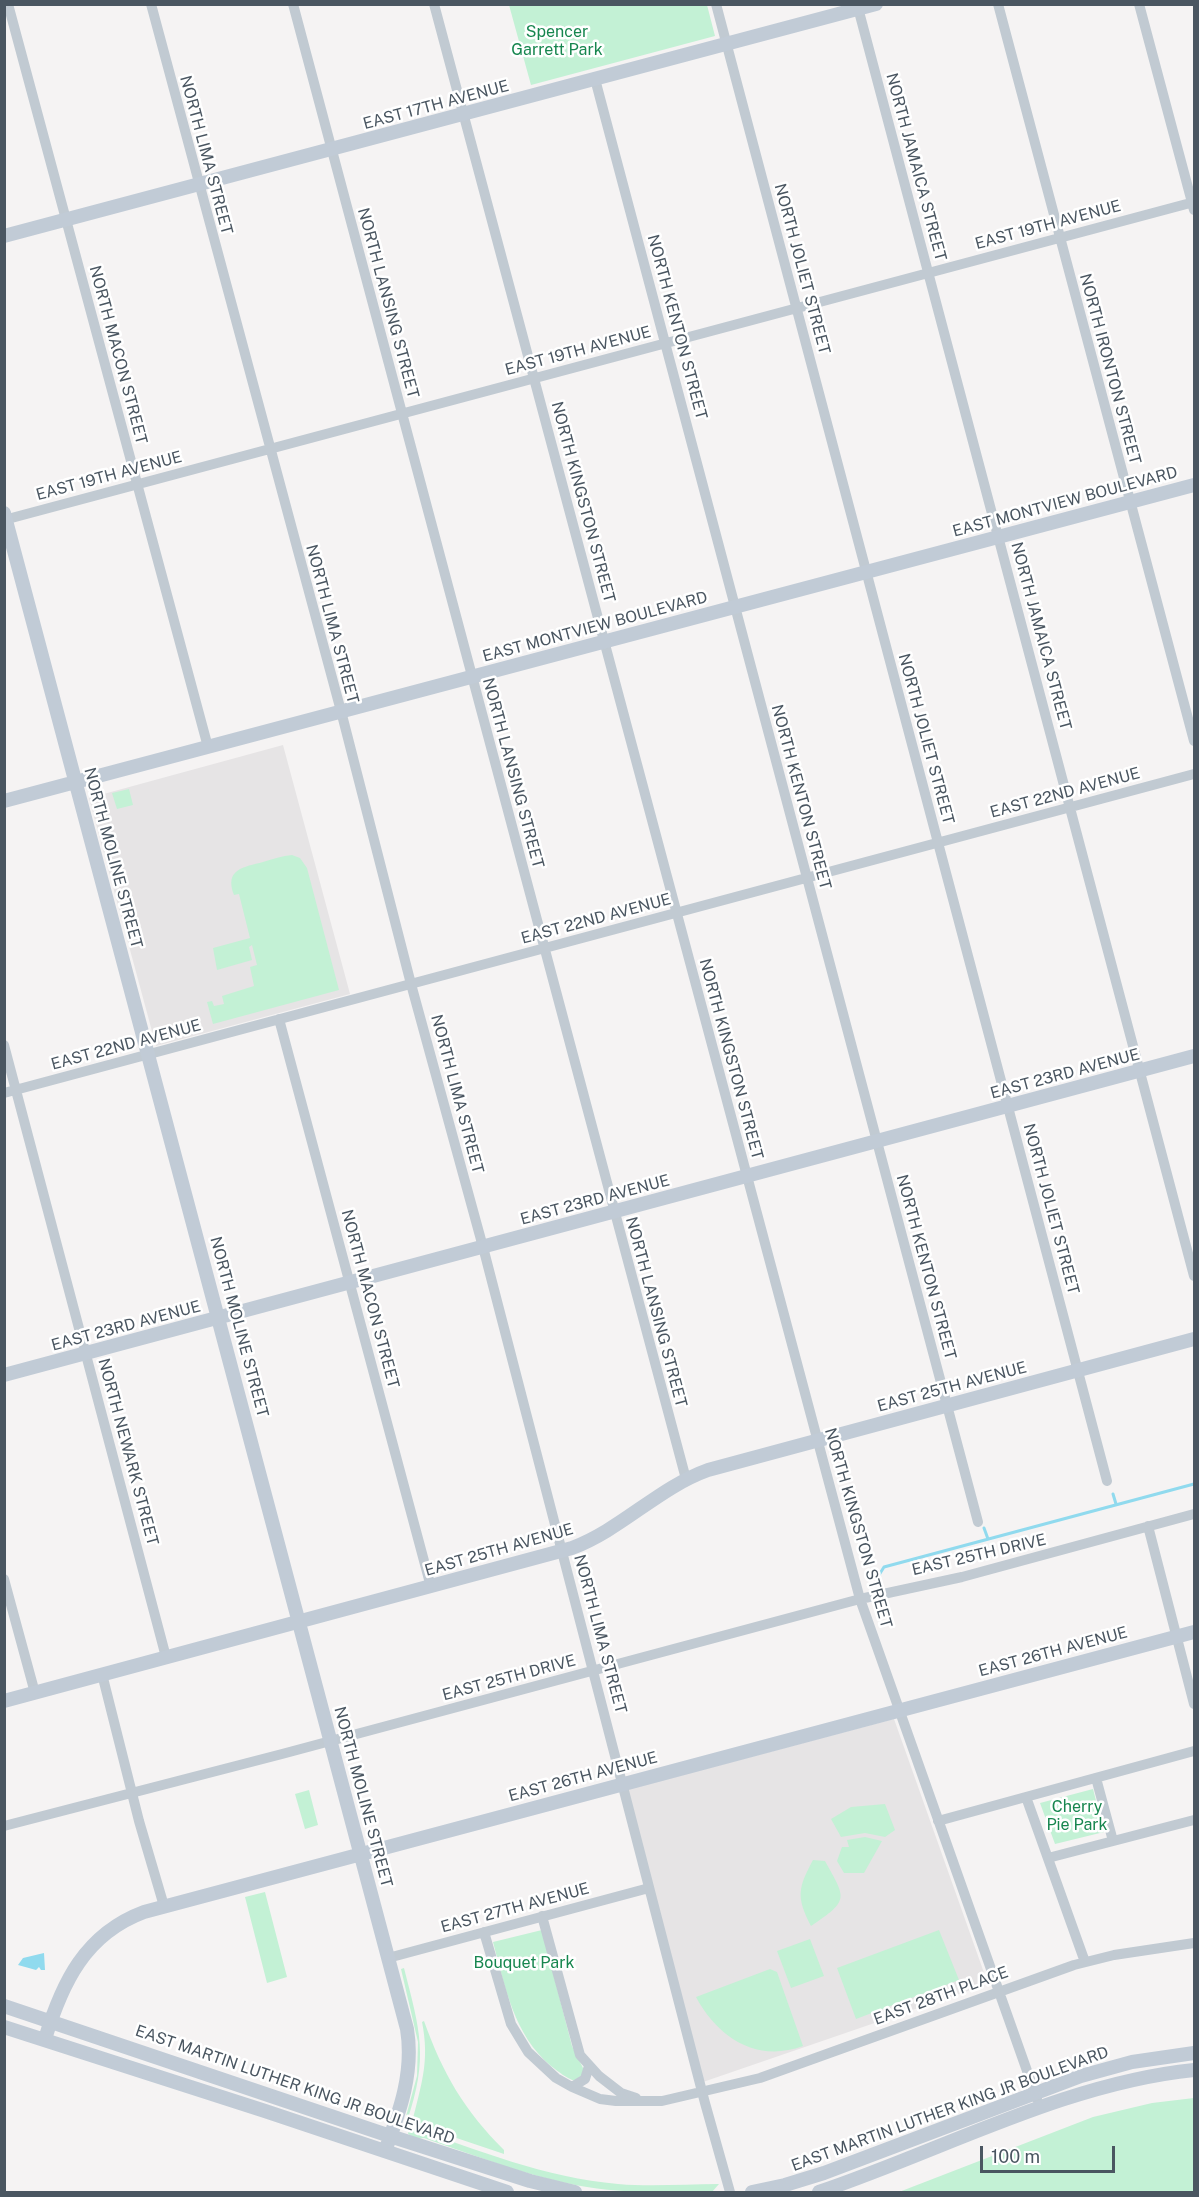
<!DOCTYPE html>
<html>
<head>
<meta charset="utf-8">
<style>
  body { margin:0 }
  #map { position:relative; width:1199px; height:2197px; overflow:hidden; background:#f5f3f3; font-family:"Public Sans",sans-serif }
  canvas { display:block }
  .frame { position:absolute; inset:0; border:6px solid #4a5661; pointer-events:none }
  .scale { position:absolute; left:980px; top:2146px; width:135px; height:27px; box-sizing:border-box; border:3px solid #4a5661; border-top:0; padding-left:8px; font-size:18px; line-height:21px; white-space:nowrap; color:#4a5661; -webkit-text-stroke:4px #fff; paint-order:stroke }
</style>
</head>
<body>
<div id="map">
<canvas width="1199" height="2197"></canvas>
<div class="frame"></div>
<div class="scale">100 m</div>
</div>
<script>
const g = document.querySelector('canvas').getContext('2d');
g.lineJoin = 'round';
function fillPath(path, color) { g.fillStyle = color; g.fill(path, 'evenodd'); }
function strokePath(path, color, width, dash) { g.strokeStyle = color; g.lineWidth = width; g.lineCap = dash ? 'butt' : 'round'; g.setLineDash(dash || []); g.stroke(path); }
function write(font, color, halo, rows, align = 'center') {
  g.font = font + ' "Public Sans",sans-serif'; g.lineWidth = 5; g.setLineDash([]); g.textBaseline = 'middle'; g.strokeStyle = halo; g.fillStyle = color; for (const [text, x, y, turn = 0] of rows) {
    g.save(); g.translate(x, y); g.rotate((+turn || 0) * Math.PI / 180); g.textAlign = isNaN(turn) ? turn : align; if (halo) g.strokeText(text, 0, 0); g.fillText(text, 0, 0); g.restore();
  }
}
fillPath(new Path2D(`
  M283 745 350 994 156 1046 89 798Z
  M894 1719 988 1984 703 2082 626 1790Z`), '#e6e4e5');
fillPath(new Path2D(`
  M509 5H707L715 36 531 85Z
  M129 789 133 805 117 809 112 793Z
  M292 855 300 858 307 868 339 990 213 1024 207 1002 212 1001 214 1006 224 1004 222 996 254 986 250 967 257 965 252 945 249 947 252 960 217 970 213 948 250 938 239 894 234 895C224 869 244 867 263 862 273 859 282 856 292 855Z
  M1093 1789 1104 1832 1055 1844 1040 1803Z
  M309 1790 318 1825 305 1829 295 1794Z
  M885 1804 895 1830 885 1837 865 1833 841 1837 831 1819 851 1807Z
  M865 1837 882 1841 864 1873H844L837 1861 842 1847H849L847 1840Z
  M813 1860 825 1861C846 1899 850 1900 811 1926 796 1897 798 1888 813 1860Z
  M265 1892 287 1977 267 1983 245 1897Z
  M542 1930 572 2046 584 2070V2073L575 2081C566 2078 559 2072 551 2066 514 2035 505 1987 493 1942Z
  M939 1930 959 1980 856 2019 837 1968Z
  M810 1939 824 1976 791 1988 777 1951Z
  M404 1968C420 2031 429 2057 407 2121L405 2120 417 2076 418 2042 401 1969Z
  M770 1969 777 1972 803 2046C757 2063 718 2038 696 1997Z
  M424 2021C443 2074 464 2110 504 2150V2154L412 2123C421 2085 430 2062 422 2022Z
  M1194 2098V2192H899L1093 2117 1152 2103Z
  M410 2127C478 2150 546 2178 618 2184 652 2187 685 2184 719 2184L712 2192C671 2192 629 2194 587 2187 531 2178 477 2156 424 2138L417 2139 408 2134Z`), '#c3f1d5');
fillPath(new Path2D(`
  M44 1953 45 1970H41L39 1967 36 1970 18 1965 23 1958Z`), '#90daee');
strokePath(new Path2D(`
  M1113 1494 1116 1504
  M984 1528 988 1539
  M879 1575 884 1567 1194 1484`), '#90daee', 3);
strokePath(new Path2D(`
  M8 4 208 747
  M151 4 341 711 411 984 483 1247 705 2103 730 2192
  M293 4 686 1479
  M434 4 860 1599 1037 2099
  M716 4 1107 1481
  M857 4 1194 1276
  M998 4 1194 741
  M1139 4 1194 210
  M595 79 978 1522
  M4 520 1194 202
  M279 1019 431 1587
  M4 1045 166 1657
  M4 1093 1194 774
  M1148 1526 1194 1704
  M4 1579 35 1693
  M102 1674 139 1821 164 1906
  M1096 1778 1113 1841
  M1026 1797 1085 1962
  M938 1821 1194 1751
  M4 1826 282 1754 860 1599 962 1577 1194 1514
  M1048 1858 1194 1820
  M542 1916 580 2055 599 2076 621 2093 636 2098
  M484 1932 511 2024 528 2052 556 2078 572 2087 600 2099 616 2101H662L760 2078 1074 1965 1114 1955 1194 1943
  M388 1958 649 1888
  M572 2087 585 2079 589 2066`), '#c1cad2', 10);
strokePath(new Path2D(`
  M4 236 876 4
  M4 513 407 2029C414 2072 400 2111 385 2151
  M4 801 1194 485
  M4 1375 1194 1056
  M4 1701 572 1548C622 1529 658 1488 708 1470L1194 1339
  M4 2006 390 2136 530 2181 575 2192
  M4 2027 265 2111 507 2192
  M45 2039C62 1983 85 1934 144 1912L1194 1632
  M752 2192 785 2185 824 2173 1081 2076 1132 2062 1194 2053
  M819 2192C941 2151 1065 2083 1194 2070`), '#c1cbd6', 14);
write('16px', '#17864f', '#fff', [
  ["Spencer",557,32],
  ["Garrett Park",557,50],
  ["Cherry",1077,1807],
  ["Pie Park",1077,1825],
  ["Bouquet Park",524,1963]
]);
write('16px', '#4a5661', '#fff', [
  ["EAST 17TH AVENUE",436,105,-15],
  ["NORTH LIMA STREET",206,155,75],
  ["NORTH JAMAICA STREET",916,167,75],
  ["EAST 19TH AVENUE",1048,225,-15],
  ["NORTH JOLIET STREET",802,269,75],
  ["NORTH LANSING STREET",388,303,75],
  ["NORTH KENTON STREET",677,327,75],
  ["EAST 19TH AVENUE",578,351,-15],
  ["NORTH MACON STREET",118,355,75],
  ["NORTH IRONTON STREET",1110,369,75],
  ["EAST 19TH AVENUE",109,476,-15],
  ["NORTH KINGSTON STREET",583,502,75],
  ["EAST MONTVIEW BOULEVARD",1065,502,-15],
  ["NORTH LIMA STREET",332,624,75],
  ["EAST MONTVIEW BOULEVARD",595,627,-15],
  ["NORTH JAMAICA STREET",1041,636,75],
  ["NORTH JOLIET STREET",926,739,75],
  ["NORTH LANSING STREET",513,773,75],
  ["EAST 22ND AVENUE",1065,793,-15],
  ["NORTH KENTON STREET",801,797,75],
  ["NORTH MOLINE STREET",113,858,75],
  ["EAST 22ND AVENUE",596,919,-15],
  ["EAST 22ND AVENUE",126,1045,-15],
  ["NORTH KINGSTON STREET",731,1059,75],
  ["EAST 23RD AVENUE",1065,1074,-15],
  ["NORTH LIMA STREET",457,1094,75],
  ["EAST 23RD AVENUE",595,1200,-15],
  ["NORTH JOLIET STREET",1051,1209,75],
  ["NORTH KENTON STREET",926,1267,75],
  ["NORTH MACON STREET",370,1299,75],
  ["NORTH LANSING STREET",656,1312,75],
  ["EAST 23RD AVENUE",126,1326,-15],
  ["NORTH MOLINE STREET",239,1327,75],
  ["EAST 25TH AVENUE",952,1387,-15],
  ["NORTH NEWARK STREET",128,1452,75],
  ["NORTH KINGSTON STREET",858,1528,74],
  ["EAST 25TH AVENUE",499,1550,-16],
  ["EAST 25TH DRIVE",979,1555,-13],
  ["NORTH LIMA STREET",600,1634,75],
  ["EAST 26TH AVENUE",1053,1652,-15],
  ["EAST 25TH DRIVE",509,1678,-15],
  ["EAST 26TH AVENUE",583,1777,-15],
  ["NORTH MOLINE STREET",363,1797,75],
  ["EAST 27TH AVENUE",515,1908,-15],
  ["EAST 28TH PLACE",941,1996,-20],
  ["EAST MARTIN LUTHER KING JR BOULEVARD",295,2085,19],
  ["EAST MARTIN LUTHER KING JR BOULEVARD",950,2109,-20]
]);
</script>
</body>
</html>
